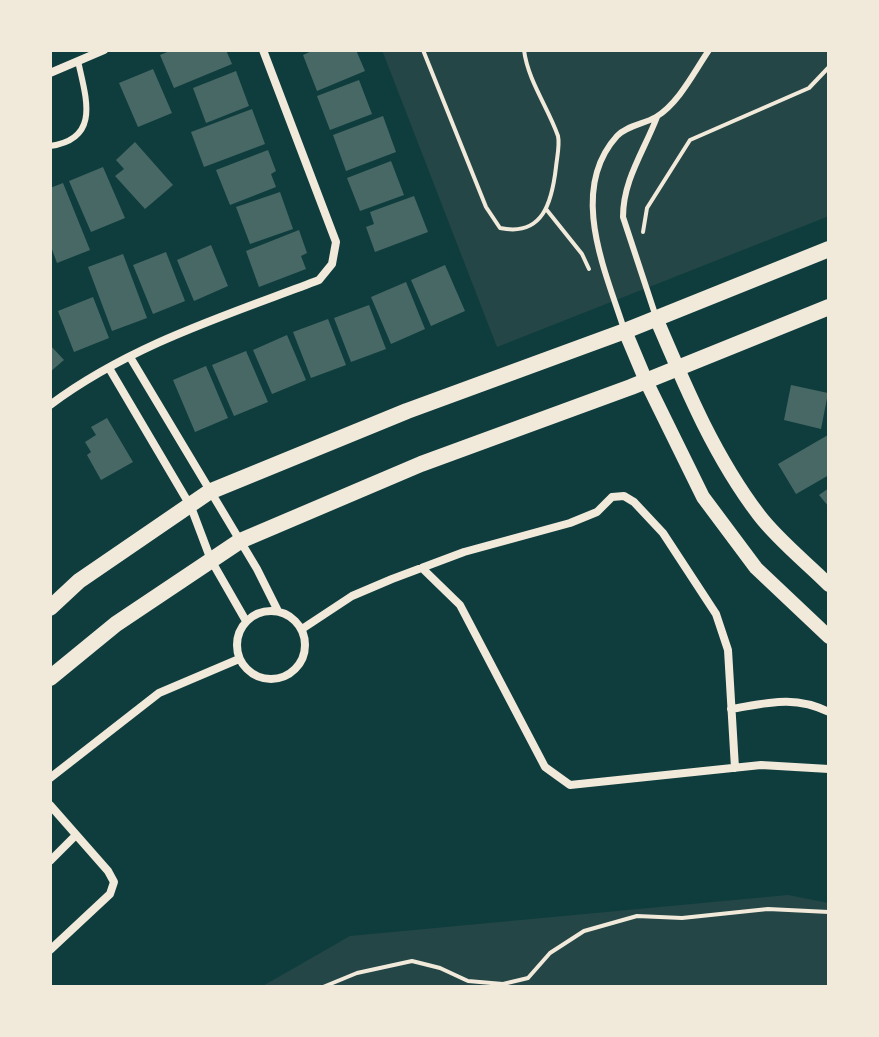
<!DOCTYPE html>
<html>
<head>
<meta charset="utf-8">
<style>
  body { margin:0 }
  #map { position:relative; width:879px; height:1037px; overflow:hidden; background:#0f3d3e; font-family:"Titillium Web",sans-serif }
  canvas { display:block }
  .frame { position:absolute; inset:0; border:52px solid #f1e9da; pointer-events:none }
</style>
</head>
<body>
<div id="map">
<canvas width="879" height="1037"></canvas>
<div class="frame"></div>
</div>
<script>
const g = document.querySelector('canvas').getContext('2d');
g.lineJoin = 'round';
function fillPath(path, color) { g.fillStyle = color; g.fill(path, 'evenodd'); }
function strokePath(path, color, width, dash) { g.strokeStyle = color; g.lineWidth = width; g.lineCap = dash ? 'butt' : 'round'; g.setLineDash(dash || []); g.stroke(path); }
fillPath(new Path2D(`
  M382 50H829V216L497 347Z
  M788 895 829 903V987H261L350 936Z`), '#244646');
fillPath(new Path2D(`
  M172 50H226L232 64 174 88 160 55Z
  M314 50H356L365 71 317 91 303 55Z
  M153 69 172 113 138 127 119 83Z
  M236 71 249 106 206 123 193 88Z
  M359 80 372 114 330 130 317 96Z
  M252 109 265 144 204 167 191 132Z
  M383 116 396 152 346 171 333 135Z
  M135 142 173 185 145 209 115 176 124 169 116 160Z
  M268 150 276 171 271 174 276 187 230 205 216 170Z
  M391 161 404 195 360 211 347 178Z
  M103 167 125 218 91 232 69 181Z
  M63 183 90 250 57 263 50 244V188Z
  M280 192 293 229 250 244 236 207Z
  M414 196 428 232 375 252 366 227 374 224 370 212Z
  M299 230 307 253 301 256 306 269 259 287 246 251Z
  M211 245 228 286 194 301 177 260Z
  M166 252 185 301 153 314 133 265Z
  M123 254 147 318 112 331 88 267Z
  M445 265 465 311 431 326 411 280Z
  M406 282 425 329 391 344 371 297Z
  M93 297 109 338 74 352 58 311Z
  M369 305 386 349 351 362 334 318Z
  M328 319 346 365 311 378 293 332Z
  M287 335 306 380 272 394 253 350Z
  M50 345 64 360 50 372Z
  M246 351 268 402 234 416 212 365Z
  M206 366 228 418 195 432 173 380Z
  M791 385 828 393 821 429 784 420Z
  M107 418 133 462 101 480 87 455 91 452 85 442 96 435 91 427Z
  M828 435 829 475 796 494 778 464Z
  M829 488V507L819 495Z`), '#486865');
strokePath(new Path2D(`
  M423 50 486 207 500 228C543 237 552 202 556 167 557 157 560 145 558 136 548 107 528 81 524 50
  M546 209 582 254 589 269
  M643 232 647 208 690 140 809 88 829 67
  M323 987 357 973 412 961 440 968 468 981 503 984 528 978 550 953 584 931 637 916 682 918 768 909 829 912`), '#f1e9da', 4);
strokePath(new Path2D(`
  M50 146C101 139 86 98 78 61
  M656 317 623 217C623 180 644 151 657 117
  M624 329C605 270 568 190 617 136 626 126 644 124 656 117 679 103 694 72 709 50`), '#f1e9da', 6);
strokePath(new Path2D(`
  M50 73 104 50
  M130 357 257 569 278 611
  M109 368 191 507 211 560 246 621
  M50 405C130 345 227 315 319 280L332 264 336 242 263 50
  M422 568 460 605 545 767 570 785 761 765 829 769
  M237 645a34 34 0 1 1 68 0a34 34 0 1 1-68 0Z
  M302 629 352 596 392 579 464 552 570 523 597 512 612 497 624 496 634 502 663 533 716 614 728 650 735 768
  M731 709C768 703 794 695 829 712
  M50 778 159 693 239 659
  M50 805 108 871 114 882 110 894 50 950
  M50 861 76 835`), '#f1e9da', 8);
strokePath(new Path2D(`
  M656 318C685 386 714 456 759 515 778 540 806 562 829 585
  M625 331 646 381 703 497 756 568 829 637`), '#f1e9da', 14);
strokePath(new Path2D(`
  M50 608 79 581 209 492 407 411 625 331 829 249
  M50 678 116 624 240 541 421 464 631 387 829 307`), '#f1e9da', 16);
</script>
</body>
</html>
